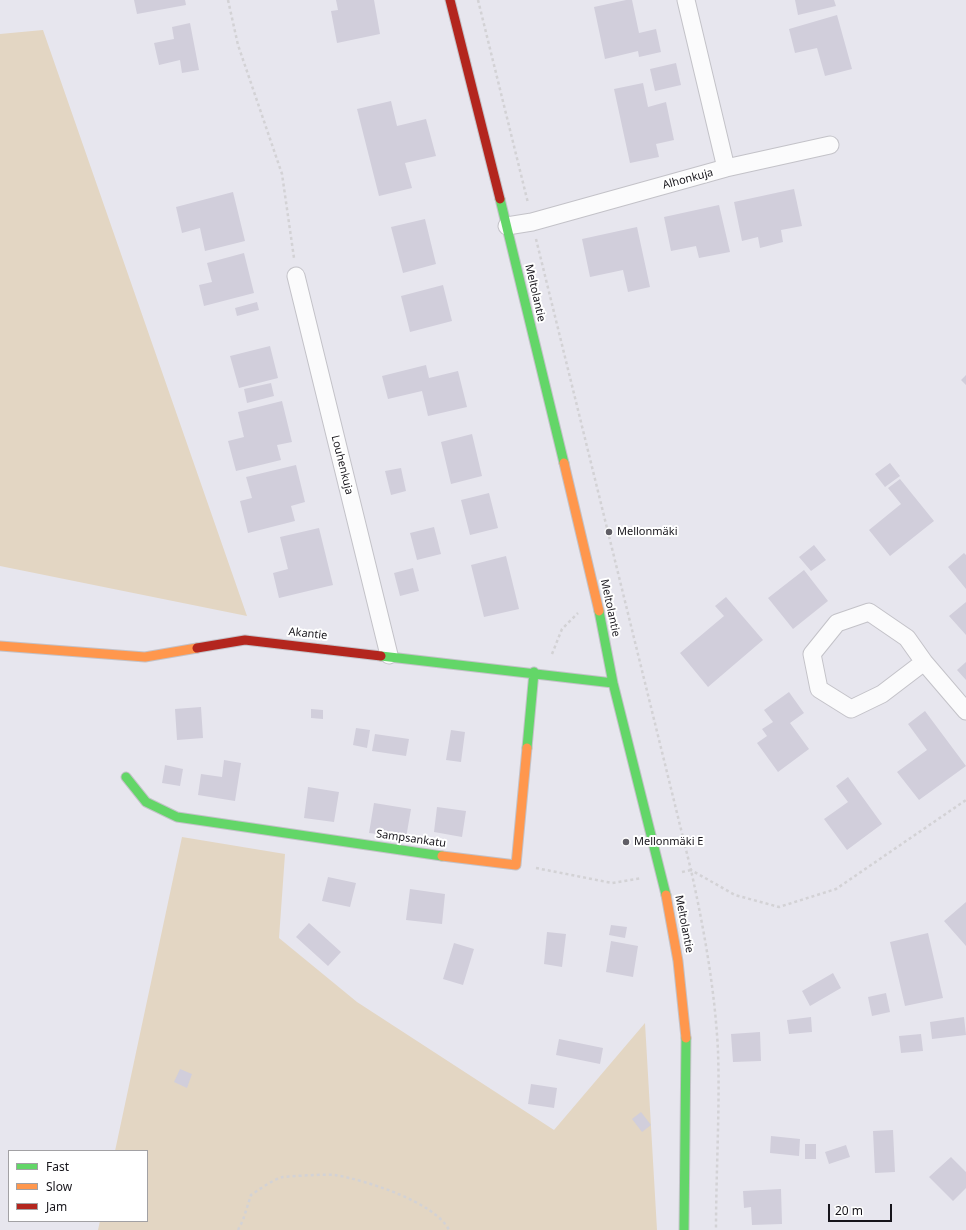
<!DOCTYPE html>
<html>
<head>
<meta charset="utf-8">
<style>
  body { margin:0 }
  #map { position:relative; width:966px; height:1230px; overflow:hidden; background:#e7e6ee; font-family:"Noto Sans",sans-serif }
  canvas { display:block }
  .legend { position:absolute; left:8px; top:1150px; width:140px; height:72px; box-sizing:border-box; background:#fff; border:1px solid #a2a1a4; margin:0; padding:5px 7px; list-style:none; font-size:12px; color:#17151b }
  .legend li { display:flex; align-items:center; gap:8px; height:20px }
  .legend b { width:20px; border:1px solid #a2a1a4 }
  .scale { position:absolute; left:828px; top:1204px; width:64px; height:18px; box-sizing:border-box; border:2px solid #17151b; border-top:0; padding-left:5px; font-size:12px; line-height:14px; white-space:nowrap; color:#17151b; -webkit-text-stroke:3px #fff; paint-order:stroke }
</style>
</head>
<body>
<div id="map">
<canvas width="966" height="1230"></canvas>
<ul class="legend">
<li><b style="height:5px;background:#63d668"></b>Fast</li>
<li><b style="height:5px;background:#ff974d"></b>Slow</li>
<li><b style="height:5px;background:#b3261e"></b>Jam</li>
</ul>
<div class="scale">20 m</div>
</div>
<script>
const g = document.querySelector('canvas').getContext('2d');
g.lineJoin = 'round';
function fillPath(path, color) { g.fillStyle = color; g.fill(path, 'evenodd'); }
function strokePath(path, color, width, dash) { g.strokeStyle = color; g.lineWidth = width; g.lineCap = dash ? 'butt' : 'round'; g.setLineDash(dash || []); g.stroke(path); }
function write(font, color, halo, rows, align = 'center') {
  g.font = font + ' "Noto Sans",sans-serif'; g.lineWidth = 4; g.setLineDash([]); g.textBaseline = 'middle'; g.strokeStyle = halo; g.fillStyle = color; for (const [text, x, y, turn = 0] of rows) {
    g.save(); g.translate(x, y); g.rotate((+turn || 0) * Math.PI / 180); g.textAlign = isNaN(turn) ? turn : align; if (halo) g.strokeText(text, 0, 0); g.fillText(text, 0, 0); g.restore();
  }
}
fillPath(new Path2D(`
  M43 30 247 616 0 566V34Z
  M182 837 285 854 279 938 357 1002 554 1130 645 1023 657 1230H98L100 1221H147V1151H115Z`), '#e3d6c3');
fillPath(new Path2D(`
  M134 0H185L186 5 137 14Z
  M336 0H374L380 34 337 43 331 11 338 10Z
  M626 0H632L639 33 656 29 661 52 639 57 638 51 605 59 594 7Z
  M795 0H834L836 6 798 15Z
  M837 15 852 69 825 76 817 48 795 53 789 29Z
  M190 23 199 70 182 73 180 60 159 65 154 43 174 39 172 27Z
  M676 63 681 85 655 91 650 69Z
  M643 83 648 107 666 102 674 140 656 144 659 157 630 163 614 89Z
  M391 101 397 126 426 119 436 156 405 163 412 188 379 196 357 109Z
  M794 189 802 226 781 230 783 242 760 248 758 237 742 241 734 202Z
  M233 192 245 241 205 251 200 228 182 233 176 207Z
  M719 205 730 252 699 258 696 246 671 251 664 217Z
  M425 219 436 264 403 273 391 227Z
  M637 227 650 287 628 292 623 270 590 277 582 239Z
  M244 253 254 293 204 306 199 285 212 282 207 263Z
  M443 285 452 321 410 332 401 296Z
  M257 302 259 310 237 316 235 308Z
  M270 346 278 378 239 388 230 356Z
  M426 365 429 378 458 371 467 407 428 416 422 391 388 399 382 376Z
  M966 375V385L961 380Z
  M271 383 274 396 247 403 244 389Z
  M282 401 292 442 277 445 281 460 236 471 228 441 244 437 238 412Z
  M472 434 482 476 451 484 441 442Z
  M890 463 900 476 885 487 875 474Z
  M296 465 305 502 291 506 295 521 248 533 240 501 252 498 246 477Z
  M401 468 406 491 391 495 385 471Z
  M900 479 934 521 890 556 869 530 901 504 888 488Z
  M489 493 498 528 470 535 461 500Z
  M434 527 441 554 417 560 410 533Z
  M319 528 333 585 279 598 273 573 288 569 280 537Z
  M814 545 826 560 811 571 799 557Z
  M964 553 966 555V589L948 567Z
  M506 556 519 609 484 617 471 565Z
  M413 568 419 591 400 596 394 573Z
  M804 570 828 601 793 629 768 598Z
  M726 597 763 640 708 687 680 653 724 616 715 606Z
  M966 602V635L949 616Z
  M966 662V680L957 670Z
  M789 692 804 713 790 723 809 749 778 772 757 743 767 736 762 729 773 722 764 710Z
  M201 707 203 738 177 740 175 709Z
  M311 709 323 710V719L311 718Z
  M925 711 966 766 919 800 897 772 927 750 908 724Z
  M356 728 370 730 367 748 353 745Z
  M451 730 465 732 461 762 446 760Z
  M375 734 409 739 406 756 372 751Z
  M224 760 241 763 235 801 198 795 201 774 222 777Z
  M165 765 183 769 180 786 162 783Z
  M848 777 882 824 847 850 824 819 848 802 836 786Z
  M308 787 339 792 334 822 304 818Z
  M374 803 411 809 406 838 369 833Z
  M437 807 466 811 462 837 434 832Z
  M328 877 356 883 350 907 322 901Z
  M410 889 445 894 442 924 406 920Z
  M966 902V946L944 921Z
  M309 923 341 952 328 966 296 937Z
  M611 925 627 927 625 938 609 935Z
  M547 932 566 934 562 967 544 964Z
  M928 933 943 998 905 1006 890 942Z
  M611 941 638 946 633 977 606 972Z
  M454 943 474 949 463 985 443 979Z
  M833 973 841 988 810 1006 802 991Z
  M886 993 890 1012 872 1016 868 997Z
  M811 1017 812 1032 789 1034 787 1020Z
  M964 1017 966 1035 932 1039 930 1022Z
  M760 1032 761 1061 733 1062 731 1034Z
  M921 1034 923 1051 901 1053 899 1036Z
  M559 1039 603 1048 600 1064 556 1055Z
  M180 1069 192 1074 187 1088 174 1082Z
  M531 1084 557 1088 554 1108 528 1104Z
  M641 1112 651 1125 642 1132 632 1119Z
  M893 1130 895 1172 875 1173 873 1131Z
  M771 1136 800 1139 799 1156 770 1153Z
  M805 1144H816V1159H805Z
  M846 1145 850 1157 829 1164 825 1152Z
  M951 1157 966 1172V1188L953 1201 929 1177Z
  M781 1189 782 1224 752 1225 751 1207 744 1208 743 1191Z`), '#d1cedb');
const street = new Path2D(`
  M726 168 830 145
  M507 226 532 222 726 168 686 0
  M296 276 389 655
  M924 662 882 694 851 709 819 689 812 654 837 623 869 612 907 638 924 662 966 711`);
const fast = new Path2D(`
  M500 199 564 463
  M599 611 613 683 666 895
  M381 656 613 683
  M527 748 534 672
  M126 777 146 802 177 817 442 856
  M684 1230 686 1038`);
const slow = new Path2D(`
  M564 463 599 611
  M0 646 145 657 197 648
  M442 856 516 865 527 748
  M666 895 678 961 686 1038`);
const jam = new Path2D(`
  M450 0 500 199
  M197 648 245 640 381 656`);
strokePath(street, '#c3c2c8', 19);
strokePath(fast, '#c3c2c8', 11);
strokePath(slow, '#c3c2c8', 11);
strokePath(jam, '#c3c2c8', 11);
strokePath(new Path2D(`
  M228 0 238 45 282 174 294 258
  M478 0 528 203
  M536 239 691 870 735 895 779 907 836 889 966 800
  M552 654 562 629 578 613
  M536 868 612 883 642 878
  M682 872 691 870C704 929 715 990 718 1051 720 1110 716 1170 716 1230
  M238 1230 243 1220 251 1195C260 1189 272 1180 283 1177 291 1176 328 1174 335 1175 365 1180 435 1202 449 1230`), '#d3d2d5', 2.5, [3, 3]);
strokePath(street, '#fbfbfc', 17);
strokePath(fast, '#63d668', 9);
strokePath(slow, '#ff974d', 9);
strokePath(jam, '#b3261e', 9);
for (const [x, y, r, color] of [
  [609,532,4,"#605e65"],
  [626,842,4,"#605e65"]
]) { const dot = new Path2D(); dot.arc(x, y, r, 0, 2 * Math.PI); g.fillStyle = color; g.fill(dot); strokePath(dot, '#fff', 1.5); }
write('11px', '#17151b', '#fff', [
  ["Alhonkuja",688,179,-15],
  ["Meltolantie",535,293,77],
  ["Louhenkuja",342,465,76],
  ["Meltolantie",610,608,78],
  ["Akantie",308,634,6],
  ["Sampsankatu",411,839,8],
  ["Meltolantie",684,924,79]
]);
write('11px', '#17151b', '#fff', [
  ["Mellonmäki",617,532],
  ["Mellonmäki E",634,842]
], 'left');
</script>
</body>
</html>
